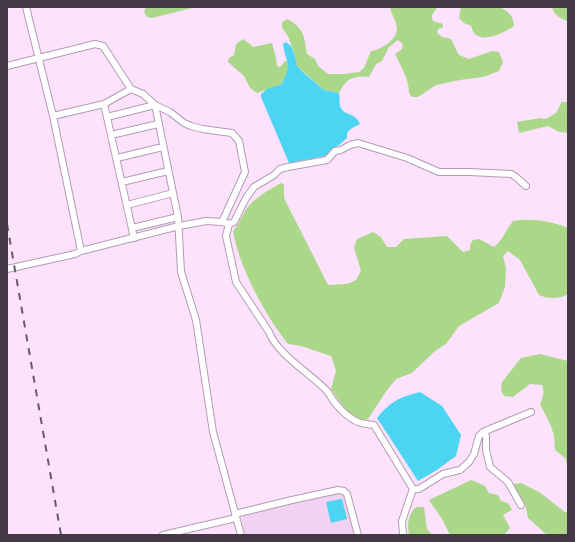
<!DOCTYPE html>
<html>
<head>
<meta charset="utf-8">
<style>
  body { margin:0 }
  #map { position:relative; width:575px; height:542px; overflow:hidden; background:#fde2fe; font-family:"Source Serif 4",serif }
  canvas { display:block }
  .frame { position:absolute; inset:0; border:8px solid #433843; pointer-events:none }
</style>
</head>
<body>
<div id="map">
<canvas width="575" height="542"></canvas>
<div class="frame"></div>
</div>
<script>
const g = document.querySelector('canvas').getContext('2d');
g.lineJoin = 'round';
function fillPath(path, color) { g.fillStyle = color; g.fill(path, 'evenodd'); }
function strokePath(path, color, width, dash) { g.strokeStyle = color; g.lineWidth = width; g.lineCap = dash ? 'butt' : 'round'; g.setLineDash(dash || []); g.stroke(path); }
fillPath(new Path2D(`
  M339 493 347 498 357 535H244L241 521 244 516 299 500Z`), '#f1d2f2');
fillPath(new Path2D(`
  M146 7H192V8L152 18 147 17 144 12Z
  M390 7H438C434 12 430 15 433 21L443 24V27L438 29 437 33 442 37 451 39 459 55 469 59 492 51 499 52 503 62 499 71 483 77 460 80 436 85 418 97H412L409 93C409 79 401 67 395 54L402 49 403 44 398 40 389 47 382 61 376 64 369 77C353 75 346 79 339 93L324 90 297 66 295 56 288 36 282 28V22L287 19C305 28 304 37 307 54L315 59 318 66 328 74H344L359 72 364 68 371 51C380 50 397 40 397 29 397 22 391 14 390 7Z
  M461 7C469 7 493 5 499 7 508 10 514 17 514 26 505 32 485 43 475 34 473 32 472 29 471 26L464 23 459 18Z
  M552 7H568V21C560 19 554 15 552 7Z
  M243 39 250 44 253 47 272 43 276 58 277 66 280 67 285 61H288L289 70 282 84 257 93 250 88 244 76 228 62 229 58 234 55 236 44Z
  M562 102H568V133L559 132 548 126 519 133 517 122 540 118 546 119 556 113Z
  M281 183 284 185V198L328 285 347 284 356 280 361 271 354 248 357 239 373 232 381 237 387 247H396L404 239 447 236 463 252 470 250V245L473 240 479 239 494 247C502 241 506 230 513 221 533 218 550 221 568 228V294C561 299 547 299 539 295L520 260 508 251 503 256 506 268 505 287 499 303 459 326 446 344 435 351 412 373 396 379 385 393 368 419 362 421 354 418 344 408 331 389 336 371 331 356 301 346 288 344C265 315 239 267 233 231 239 224 242 215 248 207 257 196 269 190 281 183Z
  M540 354 568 361V467L565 458 555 450 554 436 551 426 540 404C543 397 545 392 542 385L530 384 513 397 504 396 501 390 502 382 521 358Z
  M471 480 485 486 489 493 498 495 501 501 508 503 512 510 503 515 510 528 504 535H450L442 519 429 500Z
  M521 483 539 492 565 512H568V535H547L528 518 525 504 515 490 514 484Z
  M416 507H424L427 529 433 535H409C407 523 408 515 416 507Z`), '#abd789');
fillPath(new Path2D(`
  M286 42 291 46 295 56 297 66 304 73 324 90 339 93C340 98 339 105 341 108 345 116 355 112 360 124 353 128 346 129 347 138L339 145 331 150 325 156 289 163 261 97V94L267 89 282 84C293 61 286 66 283 44Z
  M420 392 442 406 461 435 456 456 437 470 418 481 377 418C390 402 399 397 420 392Z
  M342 499 347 519 331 523 326 502Z`), '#4bd5f2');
const minor = new Path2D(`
  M26 7 53 116 81 251
  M7 66 95 44 103 46 131 89 143 94 155 105 170 112 184 123 191 126 202 129 232 133 239 141 245 172 222 222
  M104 104 131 89
  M155 105 178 217 181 272 196 320 213 432 241 535
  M53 116 104 104 134 238
  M107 117 155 105
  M111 135 158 124
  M117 158 163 147
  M122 182 168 171
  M127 205 173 193
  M229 224 226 236 236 282 269 332C278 355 310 373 327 391 330 395 332 399 335 403 340 409 347 416 354 420 360 424 367 424 374 425L413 489 402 521 403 535
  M132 228 178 217
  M7 269 75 254 81 251 179 226 206 221 222 222 229 224 234 222 246 198 254 187 274 175 280 169 288 167 327 160 335 151 341 150 350 145 358 143 407 158 439 172H469L511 174 516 177 526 186
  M483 432 486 436V450L490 467 508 482 521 505
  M413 489H419L443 474 460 470 469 462 474 454 479 436 483 432 531 412
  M235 514 292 500 338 490 344 491 347 494 358 535
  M163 535 236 518`);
strokePath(minor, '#b39ab4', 8);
strokePath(minor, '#fff', 6);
strokePath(new Path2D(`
  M7 224 61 535`), '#695a69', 2, [7, 7]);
</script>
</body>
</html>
